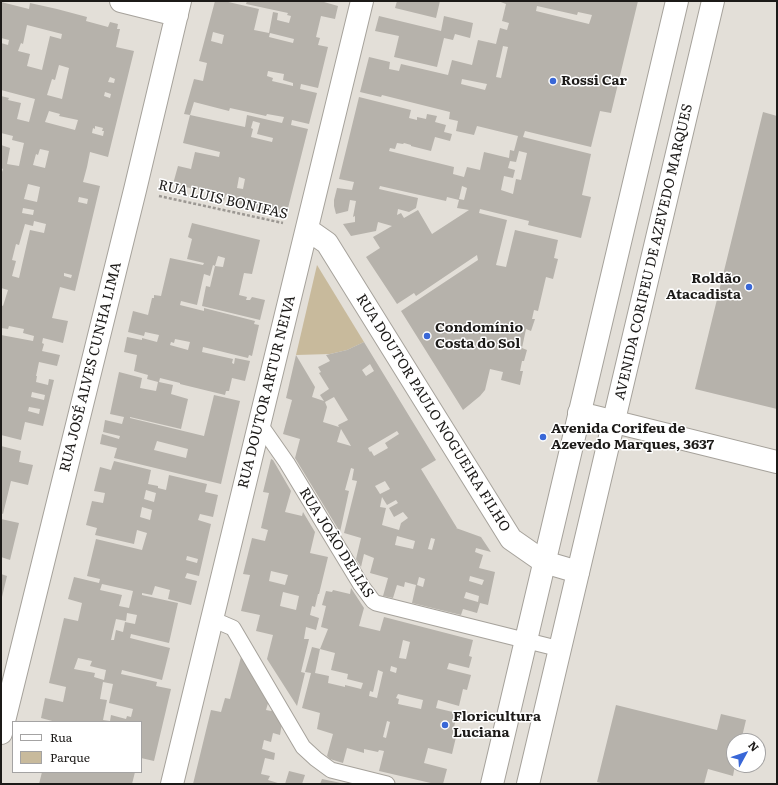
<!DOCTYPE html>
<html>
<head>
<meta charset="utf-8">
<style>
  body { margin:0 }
  #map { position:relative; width:778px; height:785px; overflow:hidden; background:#e3dfd8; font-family:Literata,serif }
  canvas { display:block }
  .frame { position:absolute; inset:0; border:2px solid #1c1a18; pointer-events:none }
  .legend { position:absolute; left:12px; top:721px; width:130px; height:52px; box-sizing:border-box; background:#fff; border:1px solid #a4a3a3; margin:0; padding:5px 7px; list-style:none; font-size:12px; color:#1c1a18 }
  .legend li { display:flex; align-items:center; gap:8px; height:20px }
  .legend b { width:20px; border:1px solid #a4a3a3 }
  .north { position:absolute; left:726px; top:733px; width:40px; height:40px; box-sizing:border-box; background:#fff; border:1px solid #a4a3a3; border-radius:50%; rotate:50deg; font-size:11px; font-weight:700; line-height:16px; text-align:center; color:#1c1a18 }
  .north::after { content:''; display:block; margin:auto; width:14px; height:18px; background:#3967d7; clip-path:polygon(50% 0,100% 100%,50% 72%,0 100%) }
</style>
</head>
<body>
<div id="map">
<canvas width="778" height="785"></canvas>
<div class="frame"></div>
<ul class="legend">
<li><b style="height:5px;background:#fff"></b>Rua</li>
<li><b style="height:11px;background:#c8ba9c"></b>Parque</li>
</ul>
<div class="north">N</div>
</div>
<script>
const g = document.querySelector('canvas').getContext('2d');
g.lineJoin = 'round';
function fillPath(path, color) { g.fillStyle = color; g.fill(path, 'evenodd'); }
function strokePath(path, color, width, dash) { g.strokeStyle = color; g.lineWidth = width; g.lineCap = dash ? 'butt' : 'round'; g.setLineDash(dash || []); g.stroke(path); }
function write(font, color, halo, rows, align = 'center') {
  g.font = font + ' Literata,serif'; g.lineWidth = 3; g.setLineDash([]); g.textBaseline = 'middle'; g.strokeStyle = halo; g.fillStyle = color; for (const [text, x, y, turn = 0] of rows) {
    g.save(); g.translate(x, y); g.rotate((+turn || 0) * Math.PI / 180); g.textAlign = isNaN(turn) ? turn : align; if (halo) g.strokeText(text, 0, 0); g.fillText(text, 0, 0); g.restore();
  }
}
fillPath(new Path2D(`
  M317 265 364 342 347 350 330 354 296 355Z`), '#c8ba9c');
fillPath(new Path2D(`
  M215 1H224L259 9 254 30 269 33 273 12 278 13 277 20 289 23 291 16 287 15 288 13 246 4 247 1H325L324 2 338 6 335 19 321 16 316 37 320 38 318 45 328 47 318 88 301 84 300 89 317 93 309 124 292 120 291 125 308 129 286 216 231 202 232 197 226 195 224 201 210 197 211 193 173 184 178 166 191 169 195 152 219 157 220 152 183 143 190 115 184 114 194 79 203 81 207 63 199 61ZM213 32 224 35 222 44 211 41ZM270 33 294 39 293 43 269 37ZM268 71 284 74 283 80 293 83V86L272 81 273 78 267 76ZM194 102 229 111 230 108 266 116 267 114 284 117 282 123 247 115 245 127 190 115ZM253 121 260 123 257 134 273 138 272 142 251 137 253 129 251 128ZM239 177 245 179 243 189 237 188Z
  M397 1H440L436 18 395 8Z
  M498 1H638L611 113 600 111 591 147 525 131 523 137 591 154 582 195 591 197 581 238 528 225 529 221 480 209 479 213 507 220 496 265 506 267 515 230 558 240 554 258 558 259 553 279 546 277 538 311 534 310 532 319H535L531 331 526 329 522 348 527 350 524 361H522L520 371H523L520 385 501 380 503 372 490 369 485 390 480 396 463 410 401 311 478 260 477 255 416 296 414 293 397 304 366 257 380 248 373 237 392 226 378 222 376 231 351 236 343 224 355 222V216L353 217 356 201 350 200 348 211 336 214 334 206V200L337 188 352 190 354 182 339 179 359 97 411 110 409 118 417 120V117L426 119 427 114 437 116 435 122 446 125 444 132 452 134 450 141 435 137 431 151 411 146V145L404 143 403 144 397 143 395 149 390 148 389 151 454 167 453 174 464 177 467 167 480 170 484 152 509 158 510 150 514 151 518 136 477 126 474 135 456 131 458 121 449 119 450 112 382 95 381 97 360 92 369 57 390 62 389 69 399 71 401 64 448 75 452 60 472 65 478 40 496 44 500 28 507 30 509 23 502 21 506 4ZM537 6 577 15 578 12 592 15 589 24 536 11ZM503 46 508 47 501 78 496 77ZM462 79 487 84 485 90 461 84ZM519 151 527 153 521 180 516 179 513 194 501 190 504 176 513 178 515 170 508 168 510 161 516 162ZM380 186 446 201 447 197 459 200 457 208 469 210 432 234 418 210 404 218 401 213 397 215 398 209 409 212 416 208 418 198 379 189ZM462 186 467 188 464 200 459 199Z
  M1 2 29 9 30 3 57 9 87 17 86 21 108 27 110 22 118 24 117 29H120L116 47 134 51 108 157 90 152 87 167 83 182 100 186 75 291 60 287 52 318 68 321 63 343 43 338 42 343 44 344 42 351 60 355 57 366 39 362 36 376H37L36 382 48 385 49 379 54 380 43 426 25 422 21 440 1 435V335L33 341 34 336 23 333 24 329 9 326 8 329 1 328V305L3 306 8 290 1 288V175L3 169 1 168V145L10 148 7 164 19 166 24 143 12 140 13 136 1 133V96L9 98 8 100 21 103 17 119 29 122 35 99 1 90V43L8 45 9 40 1 38ZM27 25 62 34 61 39 50 36 42 70 27 66 30 54 18 51 21 43 23 44ZM59 65 69 68 62 99 47 95 52 79 55 80ZM110 77 115 79 114 83 108 82ZM105 92 111 94 110 98 104 96ZM49 111 60 114 59 116 78 120 75 130 45 122ZM95 126 103 128 102 131H104L103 136 92 133 93 128 95 129ZM40 149 49 151 45 168 33 165 36 154 38 155ZM28 184 40 187 37 202 24 199ZM79 197 88 199 87 204 78 202ZM23 208 34 210 33 215 22 213ZM34 221 46 224 44 233 30 230 19 278 12 276 16 261 12 260 16 244 19 245 25 224 33 226ZM64 273 72 275 71 278 64 276ZM32 392 45 395 44 400 31 397ZM29 407 40 409 39 414 28 411Z
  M379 16 441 31 444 16 473 23 470 38 455 34 453 40 444 38 437 67 394 57 399 36 375 31Z
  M763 112 777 116V409L695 389Z
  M192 223 260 240 252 274 244 273 239 295 247 297 246 300H250L252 297 265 300 260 320 202 306 206 286 210 287 215 266 213 265 210 276 204 274 197 305 181 301 180 305 204 311V308L255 321 254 324 259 325 252 356 249 355 248 358 203 347 202 352 233 359 232 363 234 364 235 358 250 361 245 381 232 378 229 391H226L225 395 180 384V383L160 378 159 382 173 385 171 394 188 399 181 429 130 417V418L204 436 214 395 240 401 221 484 114 458 117 448 100 444 102 434 119 439 120 436 103 432 105 420 122 424 124 417 110 414 119 372 142 378 140 388 156 391 158 382 147 379 148 375 134 371 137 355 124 352 127 337 142 340V338L157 342 159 335 145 332 144 336 128 332 133 311 148 315 152 298H154V295L161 296 170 258 203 265 204 263 187 259 192 239 188 237ZM218 256 225 258 223 267 215 266ZM175 339 190 342 188 350 170 345 171 342 174 343ZM157 441 188 449 186 458 154 450Z
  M364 342 436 460 421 469 457 528H456L481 537 491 552 476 548 475 552 483 555 479 568 495 572 488 605 480 603 477 613 463 609 461 615 412 603 416 585 405 582 404 587 397 585 393 598 383 596 388 578 370 573 374 558 364 554 361 567 356 559 361 538 344 533 357 481 352 480 354 469 351 468 345 490 349 491 340 532 295 458 300 439 283 434 292 400 286 398 296 355 315 387 312 397 324 401 320 395 329 389 319 373 321 372 318 367 330 361 326 355 347 350ZM370 364 374 371 366 376 362 370ZM334 397 348 420 338 425 339 427 323 422 327 407 325 402ZM341 429 347 439 351 446 337 442ZM397 431 399 434 385 443 388 448 374 456 371 451 370 452 368 448ZM385 481 390 489 380 494 375 486ZM382 497 387 505 396 500 398 503 389 508 394 517 403 512 408 518 401 523 399 530 382 525 386 508 380 507ZM397 536 415 541 413 549 395 545ZM431 538 435 539 432 550 428 549ZM470 576 484 580 482 585 469 581ZM419 577 425 579 423 587 417 585ZM466 592 479 596 478 602 464 598Z
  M1 446 21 451 19 462 33 465 28 485 11 481 3 514 1 513Z
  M271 459 273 460 291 491 285 512 302 516 303 512 315 532 310 553 328 557 319 594H318L315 607 312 606 310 615 319 618 316 630 306 627 304 639H309L301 672 305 673 297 706 267 659 273 635 256 631 260 615 241 611 250 575 243 574 252 538 265 541 268 530 261 528 269 493 263 492ZM271 571 288 575 285 585 269 581ZM283 592 299 596 296 610 280 606Z
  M114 461 151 470 148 484 158 486V488L166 490 169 475 207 484 205 492 218 495 213 517 200 514 198 520 211 524 199 576 187 573 185 578 197 581 191 605 168 599 170 590 155 586 152 595 142 593V595L178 603 169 643 131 634 130 638 170 648 162 680 122 670 121 674 157 682 156 686 171 689 154 761 141 758V722H56L41 718 45 698 63 702 66 687 49 683 64 618 78 621 82 603 68 599 74 577 99 583 100 579 87 576 96 539 142 550 147 533 137 530 134 544 95 535 97 528 86 525 92 501 103 503 105 493 94 491 100 467 111 470ZM146 490 156 493 154 502 144 499ZM142 507 152 510 150 520 140 517ZM187 556 198 559 197 563 186 560ZM102 584 133 591 129 608 119 606 122 595 100 590ZM127 613 137 615 135 624 125 622 123 632 116 630 114 640H111L116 619 126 621ZM78 658 92 661 90 666 106 670 104 680 94 677 95 673 74 669ZM103 682 113 684 109 703 133 709 131 717 127 716 126 719 111 715 110 721 103 720 107 700 100 699Z
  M1 519 19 523 10 560 1 557Z
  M1 574 7 576 2 597H1Z
  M351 588 364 608 359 626 380 631 384 617 473 640 469 656 472 657 469 668 449 663 447 669 471 675 467 690 463 689 459 706 438 700 436 708 457 713 452 737H456L452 754 428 748 424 763 447 769 443 784H435L379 771 384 751 379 750 378 752 364 749V753L347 748 343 763 330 759 327 756 333 734 317 729 320 713 302 708 311 673 305 672 312 647 320 649 328 629 321 627 326 606 322 605 326 591 332 592 333 590 350 594ZM403 640 410 642 406 659 399 658ZM320 649 335 653 331 670 348 674 347 679 363 683 361 689 345 685V687L328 683 329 676 315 673ZM391 666 397 668 396 673 390 671ZM378 670 383 672 377 698 369 696 370 691 373 692ZM398 694 423 700 421 709 398 704 399 699 396 698ZM387 721 390 722 386 738 383 737Z
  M241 657H243L269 700 266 710 271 711 274 709 282 723 280 735 273 733 271 742 264 740 262 749 275 753 274 760 265 758 261 774 270 776 268 780 281 784H193L211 710 221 712 225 698 230 699Z
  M616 705 717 730 721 714 746 720 741 741H734V765H735L733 776 708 769 704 784H605L597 782Z
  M289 771 305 775 302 784H285Z
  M42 772H135L132 784H39Z
  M322 779 341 783V784H320Z`), '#b6b2ab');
const lane = new Path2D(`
  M259 423 287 463 361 585 373 601 376 603 560 649
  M212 619 233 628 303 747 316 759 331 770 387 784`);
const street = new Path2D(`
  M121 1 177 15
  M307 229 327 243 511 539 544 562 578 572
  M579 413 777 462
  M1 733 135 190 180 1
  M172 784 362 1`);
const primary = new Path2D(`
  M492 784 677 1
  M528 784 713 1`);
strokePath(lane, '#a6a29b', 17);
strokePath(street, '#a6a29b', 24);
strokePath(primary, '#a6a29b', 24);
strokePath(new Path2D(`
  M159 196 283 223`), '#9c9893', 2.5, [3, 2]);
strokePath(lane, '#fff', 15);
strokePath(street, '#fff', 22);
strokePath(primary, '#fff', 22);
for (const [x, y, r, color] of [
  [553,81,4,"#3967d7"],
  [749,287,4,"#3967d7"],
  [427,336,4,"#3967d7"],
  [543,437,4,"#3967d7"],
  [445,725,4,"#3967d7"]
]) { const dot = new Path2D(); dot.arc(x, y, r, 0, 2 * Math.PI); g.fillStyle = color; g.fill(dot); strokePath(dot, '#fff', 1.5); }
write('bold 14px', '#1c1a18', '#fff', [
  ["Rossi Car",561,81],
  ["Roldão",741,279,"right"],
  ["Atacadista",741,295,"right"],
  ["Condomínio",435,328],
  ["Costa do Sol",435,344],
  ["Avenida Corifeu de",551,429],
  ["Azevedo Marques, 3637",551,445],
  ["Floricultura",453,717],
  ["Luciana",453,733]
], 'left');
write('14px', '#1c1a18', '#fff', [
  ["RUA LUIS BONIFAS",223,200,13],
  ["AVENIDA CORIFEU DE AZEVEDO MARQUES",654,252,-77],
  ["RUA JOSÉ ALVES CUNHA LIMA",91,367,-76],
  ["RUA DOUTOR ARTUR NEIVA",267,392,-76],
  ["RUA DOUTOR PAULO NOGUEIRA FILHO",433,413,58],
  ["RUA JOÃO DELIAS",336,543,58]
]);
</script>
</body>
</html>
